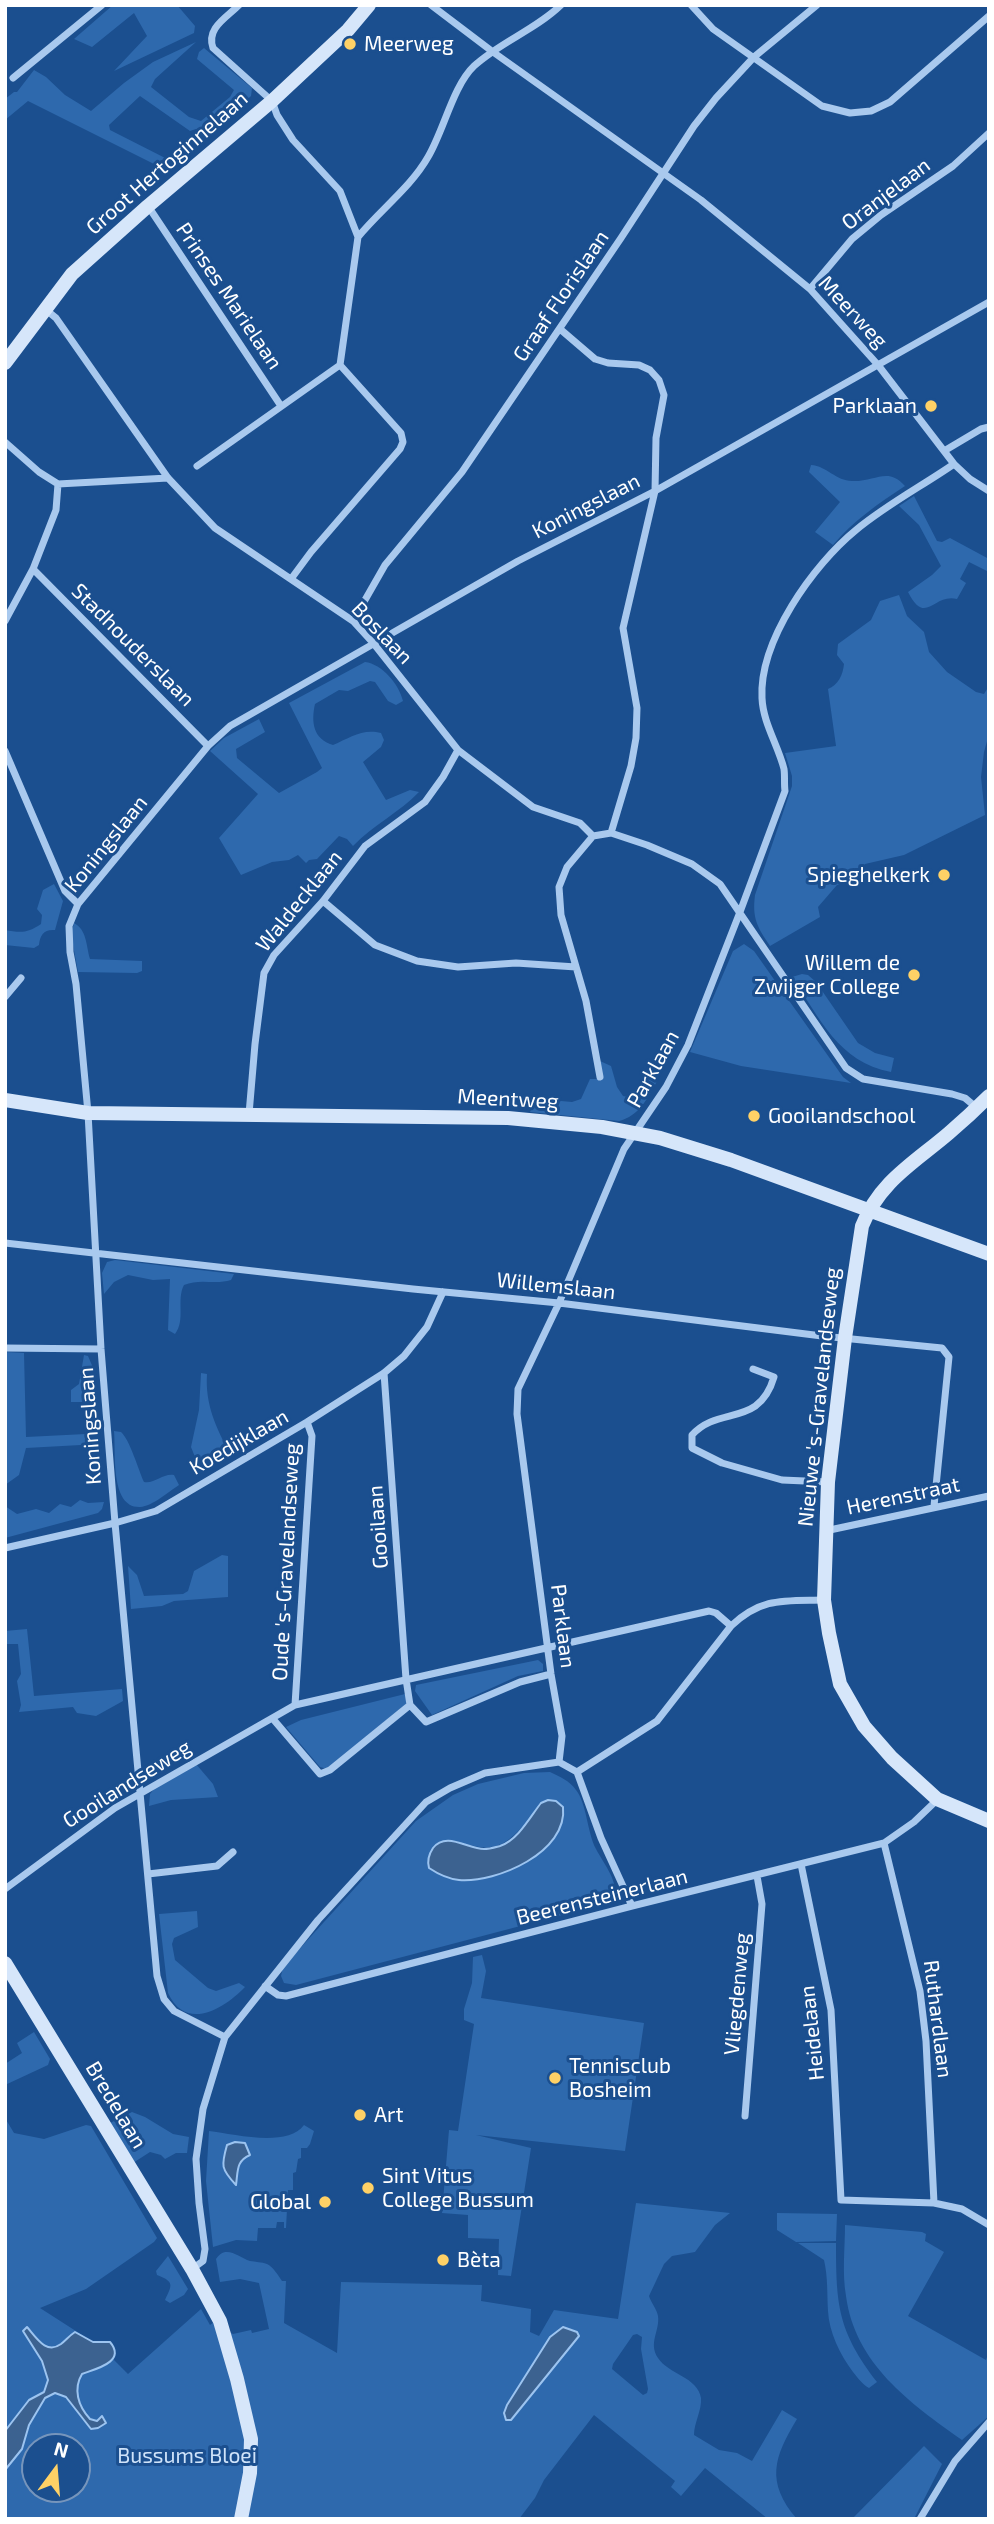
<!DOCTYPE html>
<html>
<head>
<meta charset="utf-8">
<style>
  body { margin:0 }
  #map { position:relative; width:994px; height:2524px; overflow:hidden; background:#1b4f8f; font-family:"Exo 2",sans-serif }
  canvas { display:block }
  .frame { position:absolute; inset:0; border:7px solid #fff; pointer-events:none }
  .north { position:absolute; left:21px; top:2433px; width:70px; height:70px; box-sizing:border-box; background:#1b4f8f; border:2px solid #7695bc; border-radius:50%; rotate:16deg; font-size:19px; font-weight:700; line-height:28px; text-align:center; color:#fff }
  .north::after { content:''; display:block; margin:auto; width:24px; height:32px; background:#ffd166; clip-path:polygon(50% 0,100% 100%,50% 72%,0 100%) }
</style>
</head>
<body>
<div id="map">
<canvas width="994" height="2524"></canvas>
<div class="frame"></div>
<div class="north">N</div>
</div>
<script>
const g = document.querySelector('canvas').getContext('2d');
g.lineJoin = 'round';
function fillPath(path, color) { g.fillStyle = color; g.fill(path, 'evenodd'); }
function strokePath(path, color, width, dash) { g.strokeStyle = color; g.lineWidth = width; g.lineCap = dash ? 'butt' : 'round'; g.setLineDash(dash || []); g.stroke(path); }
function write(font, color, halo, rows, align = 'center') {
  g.font = font + ' "Exo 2",sans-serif'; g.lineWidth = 6; g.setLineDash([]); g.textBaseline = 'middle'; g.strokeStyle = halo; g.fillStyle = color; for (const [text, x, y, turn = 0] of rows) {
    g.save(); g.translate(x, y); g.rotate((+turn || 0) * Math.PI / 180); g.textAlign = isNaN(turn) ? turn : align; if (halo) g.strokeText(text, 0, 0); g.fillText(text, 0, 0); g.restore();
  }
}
fillPath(new Path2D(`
  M113 5H177L195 26 194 33 114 71 147 36 134 13 92 47 74 39Z
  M196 42 155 79 151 87 189 117 201 121 230 97 234 90 197 59 199 52 204 48 252 88 251 96 206 136 196 129 190 131 140 96 109 125 110 130 175 163 166 170 28 101 5 120V99L14 92H17L34 70 46 77 65 95 91 111 124 83 153 62Z
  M811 465C827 466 836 481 852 481 875 482 888 466 905 486 879 503 853 521 833 545L815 532 840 502 809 472Z
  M914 496 937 541 942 542 950 538 989 559V572L969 562 960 579 966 583 957 599C933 593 926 627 908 592L932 575 941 566 919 525 899 506Z
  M899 595 907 616 924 632 929 652 947 672 976 692 984 694 989 686V734L984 752 981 777 985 815 904 855 865 864V877L837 885 818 907 820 917 770 946C757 927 752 918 755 895L792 786V776L785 753 836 746 828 689C838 685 843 675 844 664L837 655 838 644 871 620 880 601Z
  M365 662C382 664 399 684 403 701L396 705 388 701 375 682 370 681 348 691 339 690 315 704C311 722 313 739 333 745 349 738 363 728 381 733L384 740 381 747 363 762 386 800 410 790 419 792C400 812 373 825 353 846L347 839 339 836 317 859 309 860 306 863 298 855 289 860 272 862 241 875 219 838 258 794 210 751 224 738 259 719 265 732 236 749 237 758 279 793 317 772 322 768 289 703Z
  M54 884 63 901 55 930C44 929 40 935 39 945L34 948 5 945V930C21 933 28 933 41 924L42 915 37 909 43 890Z
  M74 923C87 930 86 945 90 959L142 961V971L137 973 78 972 71 934Z
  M744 944 754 951 843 1077 851 1083 741 1066 690 1052 733 951Z
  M802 974 808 975 816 982 858 1043 875 1053 894 1058 891 1072C838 1062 820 1018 792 977Z
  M600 1061 611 1066 617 1087 623 1096 633 1098 646 1078 657 1081C648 1098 639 1116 619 1121L530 1112 535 1101 539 1099 572 1102 581 1099 590 1079H602Z
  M115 1260 234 1274 231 1280C215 1285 200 1278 184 1285 176 1300 186 1320 175 1334L168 1330 170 1279 153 1280 128 1275 114 1282 104 1294 102 1273 107 1262Z
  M5 1352 24 1353 26 1437 86 1434 83 1402H71V1390L79 1384 84 1355 88 1356 94 1370 99 1444 26 1448 19 1475 5 1485Z
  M201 1373 207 1374C205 1405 216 1427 230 1454L201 1472 191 1447 199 1410Z
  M114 1431 121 1432C130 1440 138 1469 144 1482 155 1484 163 1473 174 1475L179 1485C168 1492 153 1506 140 1507 110 1508 116 1453 114 1431Z
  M80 1500 88 1503 104 1502 102 1509 98 1513 5 1538V1506L17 1514 36 1509 49 1513 60 1504 71 1507Z
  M222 1555 228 1556V1597L174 1601 162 1606 131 1609 128 1566 137 1575 144 1596 183 1594 188 1591 194 1571Z
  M27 1629 34 1696 122 1689 123 1701 96 1716 77 1713 73 1707 19 1712 21 1705 17 1681 21 1674 18 1644H5V1631Z
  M538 1660 543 1664V1671L518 1676 432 1715 415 1691 416 1685Z
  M405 1694 407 1698 406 1704 327 1769 320 1767 286 1727 301 1720Z
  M196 1764 213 1784 218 1797 171 1800 149 1806 150 1794 155 1788Z
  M550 1772C560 1777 569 1780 576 1790 587 1804 587 1832 596 1849 603 1863 622 1885 612 1899L566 1914 296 1985 284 1983 281 1976 283 1967 416 1821 453 1795 478 1784 524 1773ZM523 1826 489 1877 454 1841C486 1850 499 1853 523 1826Z
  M197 1911 198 1927 174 1938 172 1944 175 1960 208 1988 216 1991 239 1983 245 1987C224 2009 186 2032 168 1993L159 1914Z
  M482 1955 486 1971 481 1998 644 2023 625 2151 476 2135 531 2148 511 2276 498 2275 499 2239 468 2238V2215L442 2213 449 2130 458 2131 474 2024 464 2020V2009L472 1983 473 1957Z
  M34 2032 50 2059 48 2065 5 2085V2064L22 2053 17 2043Z
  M132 2112 145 2117 173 2134 189 2137 187 2153H176L165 2159 161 2155 150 2152 133 2163 110 2123Z
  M5 2118 14 2133 44 2139 86 2125 91 2126 157 2238 154 2242 86 2289 40 2308 93 2342H110L114 2347 113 2359 128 2374 201 2309 210 2325 214 2322 233 2334 251 2330 252 2333 269 2329 259 2283 240 2279 220 2282 216 2259C226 2244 238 2257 250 2261 255 2262 262 2262 267 2264 273 2267 278 2275 282 2281H286L284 2323 337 2353 341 2282 482 2285 481 2301 531 2309 530 2332 539 2336 554 2310 618 2319 636 2203 730 2213 715 2225 695 2252 672 2256 664 2264 649 2296C651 2303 657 2309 658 2316 660 2331 648 2343 658 2358 668 2374 698 2377 701 2398 702 2410 694 2423 694 2435L719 2450 737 2453 752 2461 782 2410 797 2419C774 2457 765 2482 797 2519H768L705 2468 681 2496 671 2487 675 2481 594 2415 544 2480 535 2498 519 2519H5ZM637 2334 642 2337 641 2349 648 2389 647 2393 643 2395 612 2369 613 2364 633 2335ZM35 2447H77V2489H35Z
  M304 2125 314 2131 310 2144 307 2148H301V2158L298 2159 296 2172 293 2173V2190H288L286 2228H284V2222H277L276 2228H258L257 2241 236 2240 213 2247 206 2181 209 2131C234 2134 287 2148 304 2125ZM239 2144 250 2155 242 2158 237 2169 236 2185 223 2169Z
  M777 2213 837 2214 836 2241 796 2242 777 2230Z
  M845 2225 922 2232 926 2234 925 2241 944 2252 908 2316 986 2360 989 2351V2416L962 2440C910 2403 855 2364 846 2296 842 2273 845 2248 845 2225Z
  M798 2243H836C836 2306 838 2331 877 2382L869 2388C862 2384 858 2378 853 2372 840 2355 829 2332 828 2311 827 2294 828 2277 824 2260Z
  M168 2256 188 2289 184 2295 170 2303 165 2300C172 2285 175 2282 157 2275L156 2271Z
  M924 2446 942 2464 914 2519H852Z`), '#2e69ad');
const water = new Path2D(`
  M548 1800 556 1801 563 1807C568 1852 497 1883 459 1880 449 1879 438 1874 429 1868 427 1861 429 1854 433 1848 446 1831 468 1849 484 1849 489 1849 496 1847 500 1846 518 1840 530 1817 541 1803Z
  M235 2142 245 2143 250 2155C236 2161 238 2171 236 2185 221 2169 221 2166 227 2145Z
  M27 2327C36 2337 46 2355 61 2344 66 2340 69 2336 75 2332L93 2342H110C127 2362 95 2369 82 2374 73 2389 78 2406 90 2419L97 2421 102 2416 106 2423 98 2428 91 2429 66 2397 55 2393 45 2398 29 2425 22 2449 5 2470V2431L29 2400 44 2392 48 2380 42 2361 23 2331Z
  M563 2327 577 2332 579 2336 511 2420H506L504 2413 507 2405 550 2337Z`);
fillPath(water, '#3c6290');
strokePath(water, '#9cc4f0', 2);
strokePath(new Path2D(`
  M239 5C226 18 206 28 213 48L272 101 277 115 293 140 340 191 358 237 340 365 401 433 403 442 400 449 311 552 291 579
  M431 5 493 52 701 200 810 289 878 365 954 464 970 479 989 491
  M691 5 713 29 822 106 850 113 871 111 890 102 989 16
  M13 78 102 5
  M148 206 281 406
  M358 237C380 210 411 187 428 157 444 130 453 86 474 66 500 42 535 30 561 5
  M810 289 852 239 881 215 953 166 989 133
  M45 309 56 318 168 478 215 528 353 621 374 644 458 750 533 807 580 823 593 836
  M560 329 595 359 608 363 639 365 650 370 659 380 664 395 656 438 655 491 623 628 637 708 636 738 631 766 611 833
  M5 442 39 472 58 484 168 478
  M944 451 981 429 989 427
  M197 466 340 365
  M33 569 208 746
  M5 621 33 569 56 510 58 484
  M353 621 385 565 462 472 621 238 694 126 716 98 754 57 817 5
  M5 751 65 891 78 904
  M593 836 611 833 647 845 692 864 720 884 846 1068 863 1079 952 1094 965 1098 977 1108
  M593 836 567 867 559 887 561 915 586 1001 600 1077
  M323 901 375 945 417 961 458 967 516 963 576 967
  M5 997 21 978
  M249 1114 255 1044 264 973 274 955 323 901 365 846 425 802 443 777 458 750
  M5 1243 413 1289 559 1303 822 1336 942 1348 949 1357 934 1506
  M5 1348 101 1349
  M753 1369 774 1377C759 1428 719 1405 692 1435V1448L722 1463 782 1480 828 1482
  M384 1373 406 1679 410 1705 426 1722 520 1682 551 1674
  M825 1531 989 1496
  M5 1548 115 1523 156 1511 307 1422 384 1373 404 1356 427 1327 443 1292
  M295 1705 312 1436 307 1422
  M273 1719 320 1774 330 1770 410 1705
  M559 1762 562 1736 551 1674 517 1414 518 1389 559 1303 624 1149 666 1087 688 1045 740 912 785 791C784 784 785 776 784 769 778 745 763 723 762 698 759 641 813 565 856 530 886 505 922 486 954 464
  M577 1772 657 1721 731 1626C762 1597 784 1601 824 1600
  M577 1772 601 1838 632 1906
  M884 1843 920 1991 926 2041 934 2203
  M801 1864 831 2010 841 2200 934 2203 962 2209 989 2225
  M148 1874 217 1866 233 1852
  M5 1889 115 1808 295 1705 709 1611 716 1613 731 1626
  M265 1986 278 1995 286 1996 632 1906 884 1843 914 1822 937 1800
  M225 2037 174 2011 164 1999 157 1976 115 1523 101 1349 88 1113 76 984 70 952 69 926 78 904 208 746 230 726 518 561 655 491 989 302
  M745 2116 762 1904 757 1876
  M192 2269 203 2261 205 2249 199 2203 196 2159 203 2109 225 2037 318 1920 426 1802 450 1788 485 1773 559 1762 577 1772
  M920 2519 955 2461 989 2422`), '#a9c9ee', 7);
strokePath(new Path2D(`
  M5 363 72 274 148 206 272 101 348 30 369 5
  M989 1096C976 1109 963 1121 949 1133 914 1163 880 1181 862 1226L845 1338 828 1482 824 1600 829 1633 840 1684 864 1726 892 1758 937 1799 989 1821
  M5 1100 88 1113 508 1118 602 1127 660 1138 731 1160 989 1254
  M5 1963 192 2269 220 2321 237 2379 251 2439 250 2473 241 2519`), '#d6e6fa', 14);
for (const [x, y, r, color] of [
  [350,44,7,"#ffd166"],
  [931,406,7,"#ffd166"],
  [944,875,7,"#ffd166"],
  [914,975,7,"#ffd166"],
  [754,1116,7,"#ffd166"],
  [555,2078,7,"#ffd166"],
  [360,2115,7,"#ffd166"],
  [368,2188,7,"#ffd166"],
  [325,2202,7,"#ffd166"],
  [443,2260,7,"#ffd166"]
]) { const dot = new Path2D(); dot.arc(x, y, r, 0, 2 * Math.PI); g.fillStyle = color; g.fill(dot); strokePath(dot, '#1b4f8f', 2.5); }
write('21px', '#fff', '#1b4f8f', [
  ["Meerweg",364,44],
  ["Parklaan",917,406,"right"],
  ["Spieghelkerk",930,875,"right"],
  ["Willem de",900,963,"right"],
  ["Zwijger College",900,987,"right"],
  ["Gooilandschool",768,1116],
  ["Tennisclub",569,2066],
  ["Bosheim",569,2090],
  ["Art",374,2115],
  ["Sint Vitus",382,2176],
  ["College Bussum",382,2200],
  ["Global",311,2202,"right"],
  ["Bèta",457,2260]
], 'left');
write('21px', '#fff', '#1b4f8f', [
  ["Groot Hertoginnelaan",167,163,-41],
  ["Oranjelaan",886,194,-37],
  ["Prinses Marielaan",229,296,56],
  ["Graaf Florislaan",561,296,-56],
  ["Meerweg",853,312,47],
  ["Koningslaan",586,506,-27],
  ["Boslaan",382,633,46],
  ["Stadhouderslaan",133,645,45],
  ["Koningslaan",106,844,-51],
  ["Waldecklaan",299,901,-51],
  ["Parklaan",653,1069,-61],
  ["Meentweg",508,1099,3],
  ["Willemslaan",556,1286,6],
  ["Nieuwe 's-Gravelandseweg",819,1397,-84],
  ["Koningslaan",90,1426,-94],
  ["Koedijklaan",239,1442,-30],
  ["Herenstraat",903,1496,-12],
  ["Gooilaan",378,1527,-94],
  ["Oude 's-Gravelandseweg",286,1562,-87],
  ["Parklaan",563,1626,83],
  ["Gooilandseweg",127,1784,-32],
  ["Beerensteinerlaan",602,1897,-14],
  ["Vliegdenweg",737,1994,-85],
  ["Ruthardlaan",938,2019,83],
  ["Heidelaan",812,2033,-96],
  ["Bredelaan",116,2105,59]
]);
write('21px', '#cfe3fa', '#1b4f8f', [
  ["Bussums Bloei",187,2456]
]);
</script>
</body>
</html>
